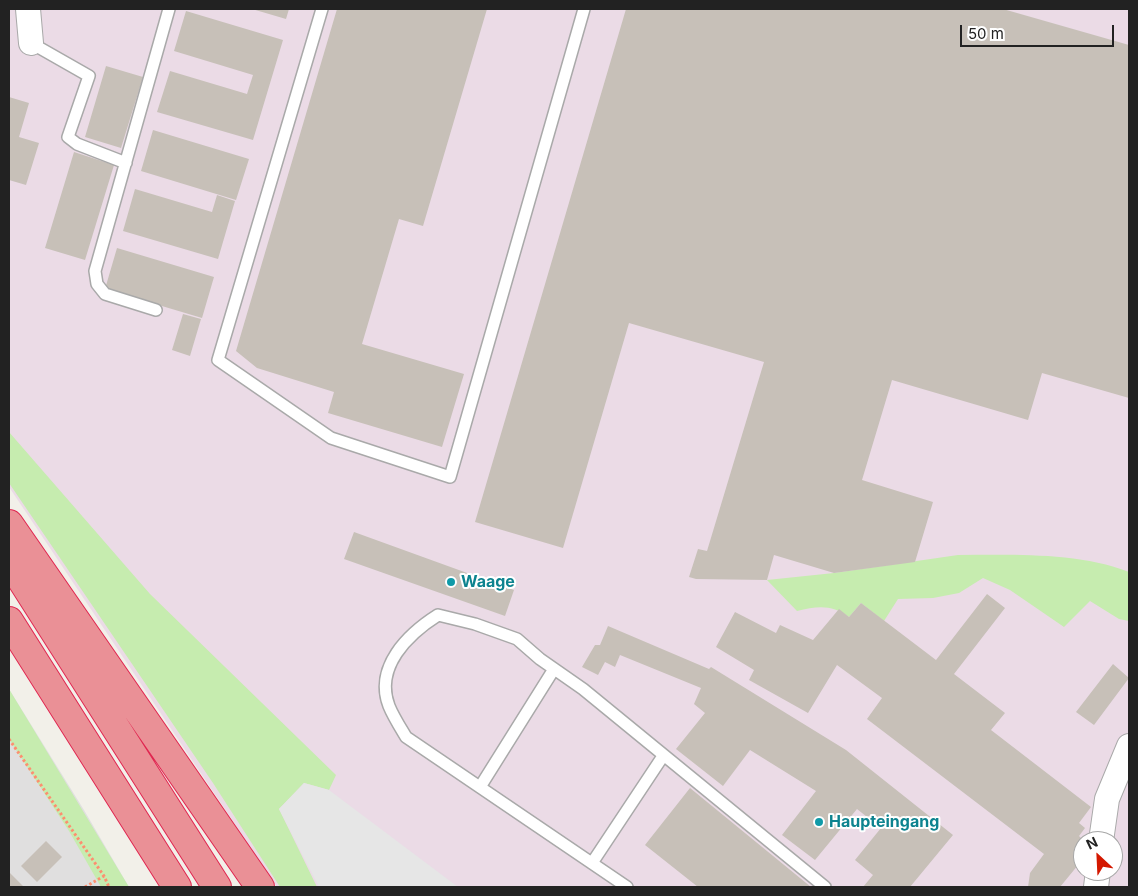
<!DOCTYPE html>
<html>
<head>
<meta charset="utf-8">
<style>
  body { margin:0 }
  #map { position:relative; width:1138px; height:896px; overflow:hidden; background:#f2f0e9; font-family:Inter,sans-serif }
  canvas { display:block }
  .frame { position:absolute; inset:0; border:10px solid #222; pointer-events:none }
  .north { position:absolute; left:1073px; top:831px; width:50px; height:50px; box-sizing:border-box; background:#fff; border:1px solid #a7a7a7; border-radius:50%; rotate:335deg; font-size:14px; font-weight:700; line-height:20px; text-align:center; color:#222 }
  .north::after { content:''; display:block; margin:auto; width:18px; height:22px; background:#d41800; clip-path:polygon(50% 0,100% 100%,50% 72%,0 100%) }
  .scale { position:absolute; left:960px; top:25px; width:154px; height:22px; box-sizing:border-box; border:2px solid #222; border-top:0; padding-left:6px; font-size:15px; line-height:18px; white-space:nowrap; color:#222; -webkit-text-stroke:4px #fff; paint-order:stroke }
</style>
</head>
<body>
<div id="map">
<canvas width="1138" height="896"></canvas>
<div class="frame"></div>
<div class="north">N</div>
<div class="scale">50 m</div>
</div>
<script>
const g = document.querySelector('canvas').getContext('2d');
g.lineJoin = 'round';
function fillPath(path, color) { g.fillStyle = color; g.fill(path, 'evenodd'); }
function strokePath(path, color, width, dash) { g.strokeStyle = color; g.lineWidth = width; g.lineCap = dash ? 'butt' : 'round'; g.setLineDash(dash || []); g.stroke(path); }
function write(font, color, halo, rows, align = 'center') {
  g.font = font + ' Inter,sans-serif'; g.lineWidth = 4; g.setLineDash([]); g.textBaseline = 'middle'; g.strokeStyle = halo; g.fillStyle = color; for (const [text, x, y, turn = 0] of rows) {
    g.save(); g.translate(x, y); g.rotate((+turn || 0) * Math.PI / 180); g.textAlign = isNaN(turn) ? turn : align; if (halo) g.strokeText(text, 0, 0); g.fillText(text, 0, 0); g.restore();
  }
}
fillPath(new Path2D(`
  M9 689 84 810 129 887H9Z`), '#e0dfdf');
fillPath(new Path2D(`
  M9 9H1129V887H277L9 487ZM1083 841H1113V871H1083Z`), '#ebdbe6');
fillPath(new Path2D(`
  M9 432 150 594 336 775 329 790 304 783 279 809 317 887H280L213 783 9 483Z
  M958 555C1013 555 1077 552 1129 572V621L1119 619 1090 601 1064 627 1010 590 983 578 959 593 933 598 898 599 884 621 861 603 849 617C832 604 817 606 797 611L767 580 834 573Z
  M9 689 129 887H101L69 831 9 739Z`), '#c6ecaf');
fillPath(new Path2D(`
  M304 783 329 790 458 887H319L279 809Z`), '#e6e6e6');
fillPath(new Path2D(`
  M252 9H289L286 19Z
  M337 9H487L423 226 399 219 362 344 464 374 442 447 328 413 334 392 257 368 236 351Z
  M626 9H1003L1129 45V398L1042 373 1028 420 892 380 862 480 933 502 915 562 834 573 774 555 767 580 696 579 689 577 698 549 707 551 764 362 629 323 563 548 475 522Z
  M186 11 283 40 253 140 157 112 170 71 247 94 253 75 174 51Z
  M106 66 143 77 121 148 85 137Z
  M9 97 29 103 19 137 39 143 26 185 9 180Z
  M153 130 249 159 236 200 141 171Z
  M74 152 114 165 85 260 45 248Z
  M135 189 212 212 217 195 235 201 218 259 123 231Z
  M117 248 214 277 202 318 105 289Z
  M183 314 201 319 190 356 172 350Z
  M354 532 514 590 505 616 344 559Z
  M987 594 1005 608 954 674 1005 713 991 730 1091 807 1079 823 1085 828 1079 836 1083 840V859L1060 887H1028L1030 873 1044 854 867 719 882 698 837 665 808 713 749 680 754 670 716 647 735 612 776 633 780 625 813 640 839 609 849 617 861 603 936 660Z
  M608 626 709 669 711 667 846 750 953 835 910 887H863L873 875 855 860 881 828 857 809 815 860 782 835 816 791 750 750 723 786 676 749 705 713 694 704 701 688 620 655 615 667 605 662 598 675 582 667 595 645H600Z
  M1113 664 1129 678 1094 725 1076 712Z
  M690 788 811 887H698L645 845Z
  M46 841 62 857 37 882 21 866Z
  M9 872 24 887H9Z`), '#c7c0b8');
const service = new Path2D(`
  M322 9 218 360 331 438 450 477 584 9
  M31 43 89 76 68 137 77 144 126 163
  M156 310 105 294 97 284 95 271 169 9
  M480 787 554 669
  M592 863 663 756
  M627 887 406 737C400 727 393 716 389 706 374 667 408 634 438 615L475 624 517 639 540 659 583 689 825 887`);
const minor = new Path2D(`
  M28 9 31 43
  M1101 841 1107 799 1129 746
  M1096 887 1098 871`);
const motorway = new Path2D(`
  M9 524 260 887
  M9 560 217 887
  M9 621 177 887`);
strokePath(service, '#a9a9a9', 14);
strokePath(minor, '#a9a9a9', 26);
strokePath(motorway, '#e02650', 30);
strokePath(new Path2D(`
  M9 739 104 876 109 887
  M85 887 104 876`), '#fd8e6f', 3, [2.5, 2.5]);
strokePath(service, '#fff', 11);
strokePath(minor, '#fff', 24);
strokePath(motorway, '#ea9096', 28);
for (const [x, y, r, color] of [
  [451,582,5,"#0f9aa8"],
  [819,822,5,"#0f9aa8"]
]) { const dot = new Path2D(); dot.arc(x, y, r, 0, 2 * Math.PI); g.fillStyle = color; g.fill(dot); strokePath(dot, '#fff', 2); }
write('bold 16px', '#0d838f', '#fff', [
  ["Waage",461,582],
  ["Haupteingang",829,822]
], 'left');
</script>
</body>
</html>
